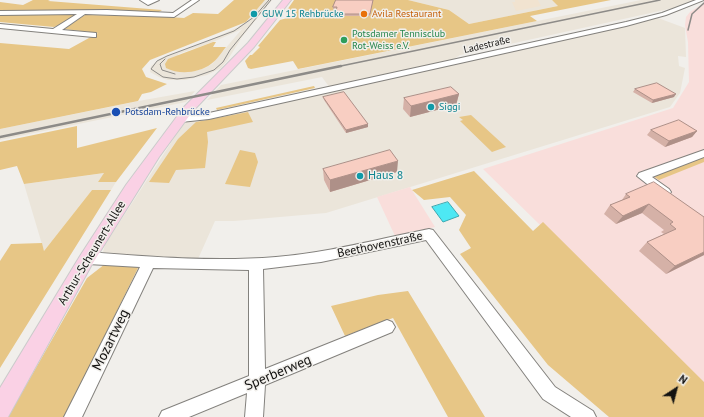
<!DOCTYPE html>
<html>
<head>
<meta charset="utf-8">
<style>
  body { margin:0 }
  #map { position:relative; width:704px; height:417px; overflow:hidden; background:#f1efeb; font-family:"PT Sans",sans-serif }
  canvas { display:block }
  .north { position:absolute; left:656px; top:369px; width:40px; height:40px; -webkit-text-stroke:3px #f1efeb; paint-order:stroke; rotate:36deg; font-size:11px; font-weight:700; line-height:16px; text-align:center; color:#131211 }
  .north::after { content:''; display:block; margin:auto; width:14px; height:18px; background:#131211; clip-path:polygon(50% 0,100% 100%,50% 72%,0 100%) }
</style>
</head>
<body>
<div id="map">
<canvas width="704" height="417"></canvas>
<div class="north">N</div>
</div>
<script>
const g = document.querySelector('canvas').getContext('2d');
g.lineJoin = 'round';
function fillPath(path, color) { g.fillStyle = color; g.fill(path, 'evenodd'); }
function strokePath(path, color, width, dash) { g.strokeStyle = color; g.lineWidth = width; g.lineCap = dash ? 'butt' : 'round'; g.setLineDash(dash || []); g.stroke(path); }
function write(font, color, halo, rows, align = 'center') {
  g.font = font + ' "PT Sans",sans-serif'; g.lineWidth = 3; g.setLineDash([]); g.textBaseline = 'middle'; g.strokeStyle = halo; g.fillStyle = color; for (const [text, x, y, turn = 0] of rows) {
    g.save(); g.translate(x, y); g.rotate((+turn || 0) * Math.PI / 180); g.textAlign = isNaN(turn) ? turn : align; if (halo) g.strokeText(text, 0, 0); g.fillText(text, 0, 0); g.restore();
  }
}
fillPath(new Path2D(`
  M265 0H272L242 37 227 61 221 68 207 75 185 80H168L159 77 150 72 151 66 160 59 208 41 238 27 246 22ZM242 29 212 64 205 68 194 71 178 54 213 42Z
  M408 0H552L558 6 469 24 449 10Z
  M641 0H696L678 7 460 55 451 61 330 88 322 77 207 100 221 85Z
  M658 18 685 28 686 57 678 56 679 66 685 68 680 93 670 107 326 213 234 221H215L198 259 108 255 103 252 105 245 185 121 201 120Z
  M195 91 186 102 0 140V129L144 100Z
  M105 173 98 182H116L111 190H92L44 251 24 184Z`), '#ebe5da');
fillPath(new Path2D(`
  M704 3V386L483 169 673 108 689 82 688 42 685 25 686 17 690 12Z
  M410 187 435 227 395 236 377 197Z`), '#f9dedb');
fillPath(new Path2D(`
  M515 0H538L541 6 516 11 512 2H515Z`), '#f1e3d0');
fillPath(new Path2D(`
  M33 0H50L48 1 162 10 157 13 88 12 54 27 0 22V2L23 5Z
  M234 0H265L246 22 150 60 142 69 146 77 167 84 151 92 142 94 138 101 0 129V43L69 49 98 33 64 29 85 15 153 16 184 18 193 13 218 14Z
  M294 0H408L449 10 469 24 558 6 552 0H611L530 16 537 21 298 69 293 61 251 69 248 68 245 61 250 55H252L260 47 258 46 280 20 291 17 295 13 292 10H287Z
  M213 42H216L213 47H226C221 53 217 60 211 64 199 73 179 75 166 68L165 64 168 59Z
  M314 86 315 88 217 110 216 108Z
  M248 112 253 122 207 132 208 142 205 168 176 170 169 183 149 182 178 139 196 122Z
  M471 115 506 147 492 152 460 121 463 120 459 117Z
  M77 126V148L157 128 116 182H98L104 173 24 184 17 166 0 170V142Z
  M240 150 255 153 258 162 250 187 225 184Z
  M704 156V162L659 180 653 176Z
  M474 171 533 231 543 222 704 382V417H609L548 365 460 254 471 248 459 230 466 215 450 197 424 200 412 190Z
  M92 190H111L0 368V261L11 244 42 243 44 251Z
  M105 264 139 266 65 417H8L87 278Z
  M408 291 485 417H448L393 318 345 336 331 306 378 295Z`), '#e7c686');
const water = new Path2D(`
  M448 202 459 216 443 222 432 207Z`);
fillPath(water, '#4de8f4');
strokePath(water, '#3ca8b0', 1);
const minor = new Path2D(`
  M140 0H159L148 5Z
  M192 0H199L174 17 85 14 62 30 96 33V37H93L0 28V24L53 29 77 14 0 15V11L107 10 173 13Z
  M696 0H704L666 15 626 26 209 119 181 122 176 119 181 116 209 113 626 22 662 13Z
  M704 150V157L652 177 669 189 671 192 669 195 665 196 661 195 637 176 639 173Z
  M429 229 433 230 555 387 593 411 596 417H571L543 399 426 240 321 262 263 269 265 369 387 320 392 322 395 327 392 332 265 385 263 417H245L247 393 189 417H159L162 411 249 376V270L153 268 82 417H64L140 267 88 264 83 262 81 258 83 254 88 252C150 257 214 262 276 257 328 253 378 239 429 229Z`);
const major = new Path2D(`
  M283 0H291L254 47 192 112 159 157 91 266 8 417H0V388L80 256 126 185 184 107 248 43Z`);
strokePath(minor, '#83817d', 2);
strokePath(major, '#cbcbcb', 2);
fillPath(minor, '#fff');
fillPath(major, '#fad1e5');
strokePath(new Path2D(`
  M269 0 254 17 234 31 167 56 157 61 151 69 163 77 177 79 194 77 214 70 223 62 230 50 271 0
  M165 59 160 64 162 70 175 74`), '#8d8b88', 1);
strokePath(new Path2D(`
  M688 30 692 14 704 3
  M336 67 660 0`), '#8d8b88', 1.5);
strokePath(new Path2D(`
  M0 137 341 66`), '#8d8b88', 2.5);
fillPath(new Path2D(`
  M336 0H373L370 16H340V14H336V9H333V7Z
  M635 89 674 97 652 103 633 92Z
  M459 94 456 105 410 117 403 109 404 98Z
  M323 97 368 124V127L346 133 324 100Z
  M651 130 697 131 692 137 665 147 647 135Z
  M323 169 397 172 330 192 324 180Z
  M626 194 704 217V255L666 274 639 251 647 242 664 234 661 232 664 230 642 213 616 224 604 214 610 205 622 200Z`), '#d5b1a7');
fillPath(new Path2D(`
  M459 94 456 105 410 117 411 106Z
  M676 94 674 97 652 103 653 100Z
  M368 124V127L346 133V130Z
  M697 131 692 137 665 147 669 141Z
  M398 161 397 172 330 192V180Z
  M649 204 642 213 616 224 623 216Z
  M704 252V255L666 274 675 266Z`), '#ae9088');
const building = new Path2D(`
  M336 0H373L370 14H340V12L336 11 337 7H333Z
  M657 83 676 94 653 100 635 89Z
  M451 87 459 94 411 106 404 98Z
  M344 92 368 124 346 130 323 97Z
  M679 120 697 131 669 141 651 130Z
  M390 150 398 161 330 180 323 169Z
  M654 182 704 217V252L675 266 647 242 676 229 670 224 673 222 649 204 623 216 610 205 630 197 626 194Z`);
fillPath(building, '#f8cec2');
strokePath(building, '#ae9088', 1);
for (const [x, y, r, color] of [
  [254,14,4,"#0f9aa8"],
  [364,14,4,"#e8710a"],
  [344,40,4,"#2e9e5b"],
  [431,107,4,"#0f9aa8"],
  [116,112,5,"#1a4fb4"],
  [360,176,4,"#0f9aa8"]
]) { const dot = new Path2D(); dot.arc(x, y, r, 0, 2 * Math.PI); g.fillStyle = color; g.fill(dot); strokePath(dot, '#f1efeb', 1.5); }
write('10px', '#0d838f', '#f1efeb', [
  ["GUW 15 Rehbrücke",262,14],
  ["Siggi",439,107]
], 'left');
write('10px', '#c56008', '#f1efeb', [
  ["Avila Restaurant",372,14]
], 'left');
write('10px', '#27864d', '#f1efeb', [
  ["Potsdamer Tennisclub",352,34],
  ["Rot-Weiss e.V.",352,46]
], 'left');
write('10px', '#131211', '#f1efeb', [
  ["Ladestraße",487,45,-13]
]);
write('10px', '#164399', '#f1efeb', [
  ["Potsdam-Rehbrücke",125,112]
], 'left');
write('12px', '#0d838f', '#f1efeb', [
  ["Haus 8",368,176]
], 'left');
write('12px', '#131211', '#f1efeb', [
  ["Beethovenstraße",380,245,-12],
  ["Arthur-Scheunert-Allee",92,253,-59]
]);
write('14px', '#131211', '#f1efeb', [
  ["Mozartweg",111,340,-64],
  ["Sperberweg",278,373,-23]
]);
</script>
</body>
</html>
